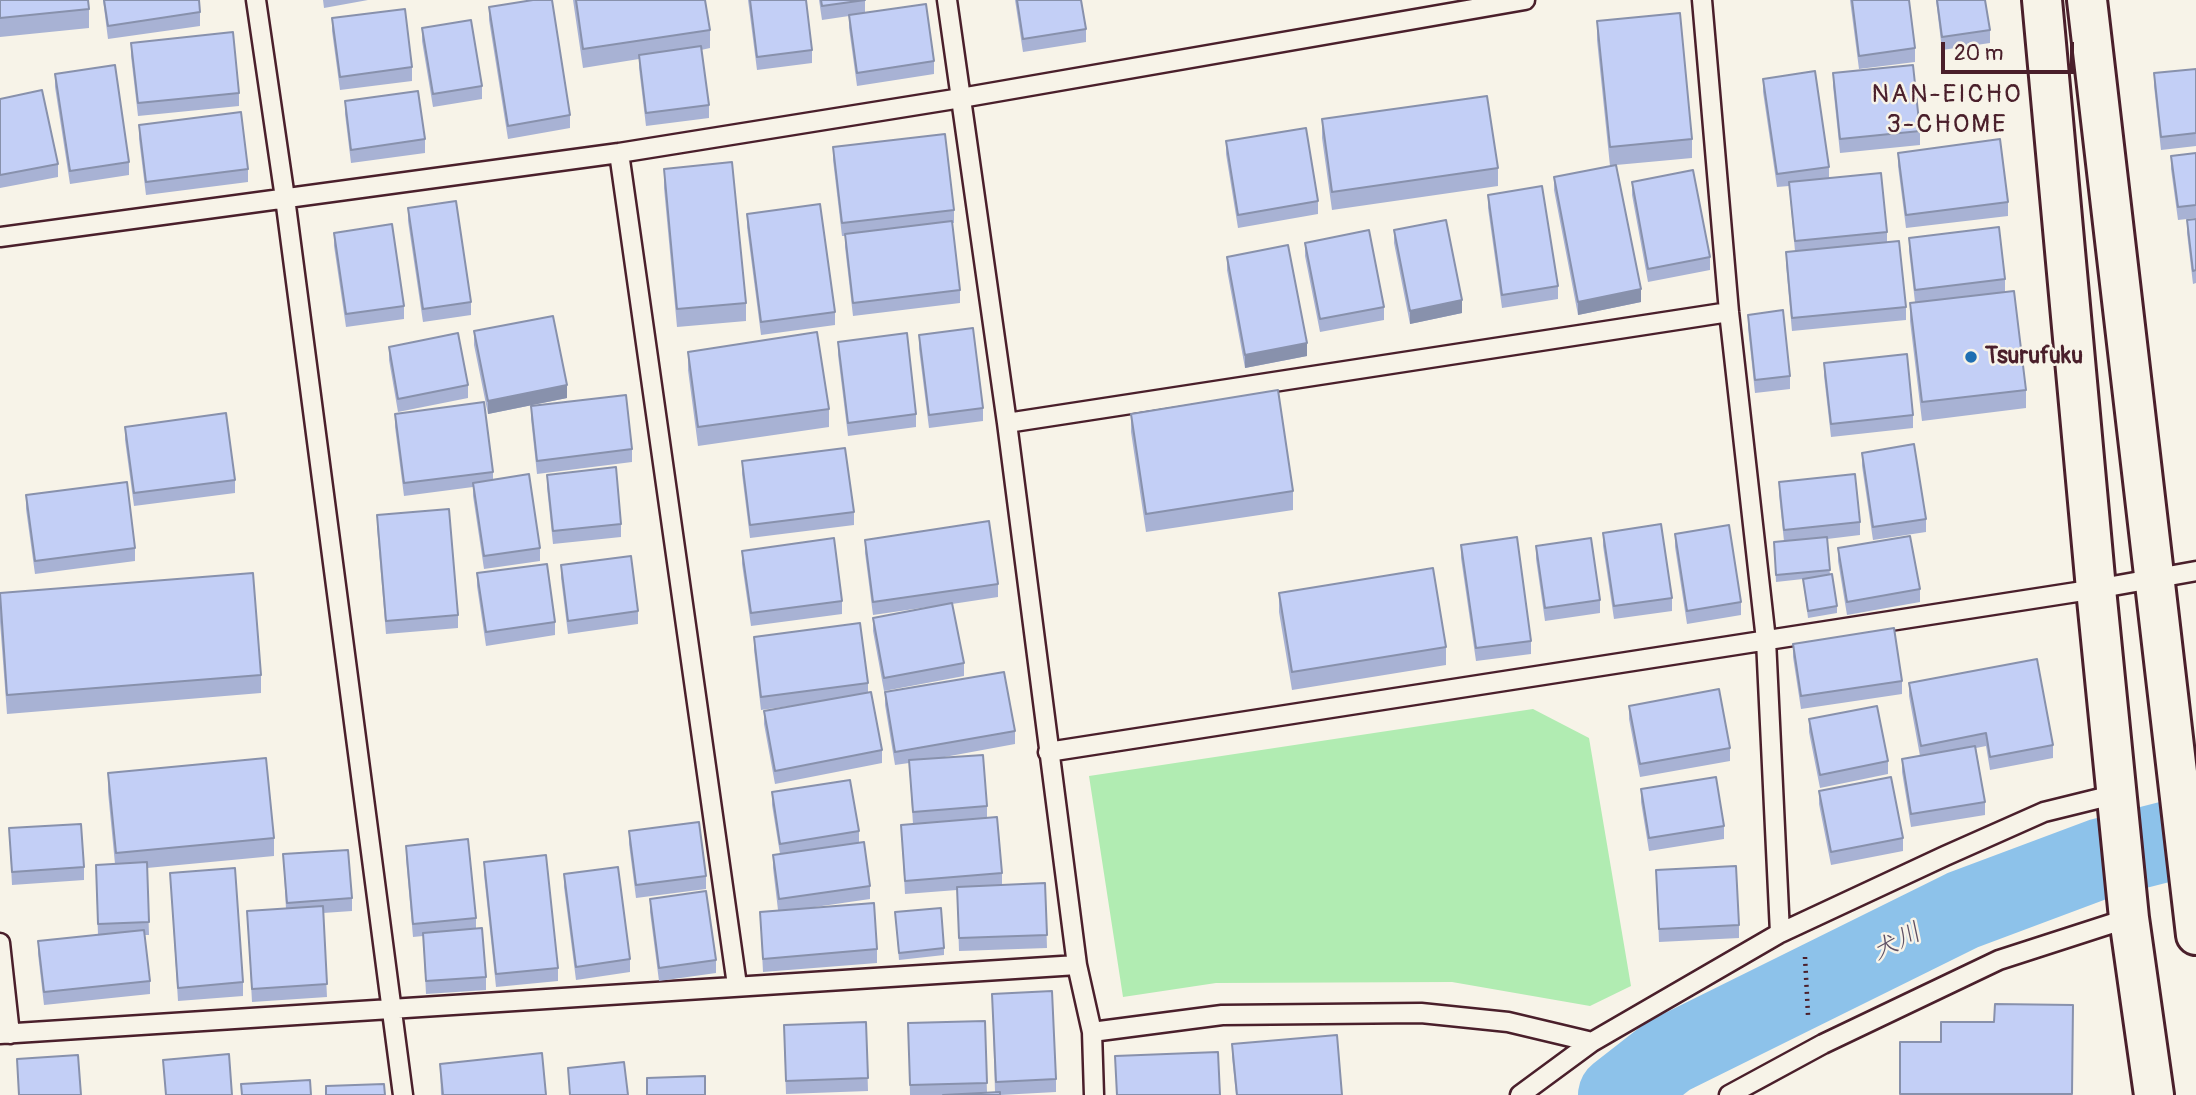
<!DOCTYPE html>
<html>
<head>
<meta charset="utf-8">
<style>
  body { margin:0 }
  #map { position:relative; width:2196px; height:1095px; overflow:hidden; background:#f7f3e8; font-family:Pangolin,sans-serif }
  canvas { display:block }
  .scale { position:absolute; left:1941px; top:42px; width:133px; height:32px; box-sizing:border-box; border:4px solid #4a1f2b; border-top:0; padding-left:9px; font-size:21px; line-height:24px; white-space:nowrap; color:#4a1f2b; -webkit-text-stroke:5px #f7f3e8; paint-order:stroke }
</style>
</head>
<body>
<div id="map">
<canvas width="2196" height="1095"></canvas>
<div class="scale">20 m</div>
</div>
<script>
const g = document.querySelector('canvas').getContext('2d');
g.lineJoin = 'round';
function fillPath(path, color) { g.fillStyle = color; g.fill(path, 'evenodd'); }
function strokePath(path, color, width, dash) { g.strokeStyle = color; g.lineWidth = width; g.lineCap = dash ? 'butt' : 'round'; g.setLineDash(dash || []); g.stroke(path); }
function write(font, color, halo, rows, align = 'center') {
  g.font = font + ' Pangolin,"Klee One",sans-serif'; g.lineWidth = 5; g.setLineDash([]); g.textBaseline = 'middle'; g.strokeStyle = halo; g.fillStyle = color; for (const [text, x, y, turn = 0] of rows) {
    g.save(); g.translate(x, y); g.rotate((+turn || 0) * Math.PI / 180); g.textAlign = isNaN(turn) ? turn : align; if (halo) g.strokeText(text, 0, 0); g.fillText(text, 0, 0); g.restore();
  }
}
fillPath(new Path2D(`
  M1533 709 1589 738 1631 986 1590 1006 1452 982 1216 983 1123 997 1089 776Z`), '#b1ecb2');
strokePath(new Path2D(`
  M1618 1095 1668 1056 1963 910 2102 858 2196 834`), '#8dc2ea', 80);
const service = new Path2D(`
  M256 0 285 198 403 1095
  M947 0 1007 423 1077 965 1092 1032 1094 1095
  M1702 0 1729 312 1766 640 1780 933
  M619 153 737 985
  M0 237 619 153 961 98 1525 0
  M1007 423 1729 312
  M1048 752 2096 589 2196 571
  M0 943 10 1034
  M1092 1032 1222 1015 1421 1013 1508 1022 1592 1042 1780 933 1945 856 2044 812 2117 794
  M0 1034 1077 965
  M1520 1095 1592 1042
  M1729 1095 1823 1044 1999 960 2129 918`);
const tertiary = new Path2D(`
  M2042 0 2096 589 2129 918 2154 1095
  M2087 0 2196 935`);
strokePath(service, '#4a1f2b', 23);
strokePath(tertiary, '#4a1f2b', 44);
strokePath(new Path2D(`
  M1805 957 1808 1015`), '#4a1f2b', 4.5, [2, 5]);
strokePath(service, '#f7f3e8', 18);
strokePath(tertiary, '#f7f3e8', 38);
fillPath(new Path2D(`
  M0 0 89 9V28L0 37Z
  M103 0H199L200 12V26L108 39Z
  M323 0H368L324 8Z
  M573 0H705L710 30V48L701 50 709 105V118L646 126 639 68V59L583 68Z
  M748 0H806L812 50V63L757 70Z
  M819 0H865V13L934 61V74L857 86 849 28V16L822 20Z
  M1015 0H1081L1086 29V42L1023 52Z
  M1850 0H1909L1915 48V62L1859 69Z
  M1936 0H1985L1990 30V43L1942 50Z
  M489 7 570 115V128L508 139 489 20Z
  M332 18 412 67V81L340 90 332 31Z
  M1597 21 1692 139V158L1616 165 1641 302 1578 315 1554 190V177L1610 166 1597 40Z
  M422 28 482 86V99L433 107 422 41Z
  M131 43 239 93V106L138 116 131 56Z
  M2196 69V146L2161 150 2154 86V73Z
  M1833 73 1920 131V145L1840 153 1833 86Z
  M55 74 129 162V175L70 184 55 87Z
  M1763 79 1829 167V178L1887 232V242L1906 307V320L1792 331 1786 265V252L1795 251 1789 186 1777 187 1763 92Z
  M0 99 58 164V177L0 188Z
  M345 101 425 139V153L351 163 345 114Z
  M1322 119 1498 168V186L1332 210 1322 138Z
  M139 125 248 169V182L146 195 139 139Z
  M1226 141 1318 201V214L1238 228 1226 154Z
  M833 147 954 210V223H952L960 290V303L853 316 845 247V236H842L833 160Z
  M1898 153 2008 202V216L1906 228 1898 166Z
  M2196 153V218L2178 220 2171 169V156Z
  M664 169 746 303V321L677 327 664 188Z
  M1632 182 1710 257V270L1648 282 1632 195Z
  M1488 195 1558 286V299L1502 308 1488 208Z
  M408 208 471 302V315L423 322 408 221Z
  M747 214 835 312V325L761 335 747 227Z
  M2196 219V283L2193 284 2187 233V220Z
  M1394 230 1462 313 1410 324 1394 243Z
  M334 233 404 306V319L346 327 334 246Z
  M1909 238 2005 279V292L2026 390V408L1922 421 1910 321V303L1915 302 1909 251Z
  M1305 243 1384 307V320L1320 332 1305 256Z
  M1227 257 1307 356 1245 368 1227 270Z
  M1748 315 1790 376V389L1755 393 1748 328Z
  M474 331 567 398 488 414 474 345Z
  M919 335 983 408V421L929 428 919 349Z
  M838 342 916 414V427L848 436 838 355Z
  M389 347 468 385V398L398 412 389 360Z
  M688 352 829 409V427L698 446 688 370Z
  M1824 363 1913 415V428L1831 437 1824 376Z
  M531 406 632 449V462L537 474 531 419Z
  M395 414 493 472V480L540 548V561L484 569 473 496V487L404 496 395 427Z
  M1131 414 1293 491V510L1146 532 1131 432Z
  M125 427 235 480V493L134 506 125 440Z
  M1862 453 1926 519V532L1873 540 1862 466Z
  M742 461 854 512V525L750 538 742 474Z
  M547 475 621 524V537L553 544 547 488Z
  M1779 482 1860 522V535L1827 539 1830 575 1837 606V613L1808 618 1803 579 1776 582 1774 542 1784 541 1779 495Z
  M26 495 135 548V561L35 574 26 509Z
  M377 515 458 615V628L386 634 377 528Z
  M1603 533 1672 598V611L1614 619 1603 546Z
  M1675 534 1741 602V615L1687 624 1675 547Z
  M865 540 998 584V597L952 604 964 663V676L884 691 873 631V618L928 607 873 615 865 553Z
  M1461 545 1531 641V654L1476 661 1461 558Z
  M1536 546 1600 600V613L1545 621 1536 559Z
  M1838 548 1920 589V602L1847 615 1838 561Z
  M742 551 842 601V614L751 626 742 564Z
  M561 565 638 611V624L568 634 561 578Z
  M477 573 555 622V635L486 646 477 586Z
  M0 593 261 675V693L7 714 0 622Z
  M1279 593 1446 647V665L1292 690 1279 612Z
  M754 637 868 683V692L882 750V763L775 784 764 724V711L797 705 761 710 754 650Z
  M1793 644 1902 681V694L1801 709 1793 657Z
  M1909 683 2053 745V758L1990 770 1986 746 1976 748 1985 802V815L1911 827 1902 772V759L1920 756 1909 696Z
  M885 692 1015 731V744L939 758 987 806V818L1002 873V885L1045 883 1047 948 959 951 957 890 905 894 901 825 913 824 909 763 895 765 885 705Z
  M1629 706 1730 748V761L1640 777 1629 719Z
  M1809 719 1888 761V774L1820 788 1809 732Z
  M108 773 274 838V856L147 868 149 935H145L150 981V994L44 1005 38 954V941L98 935 96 878 115 864 108 792Z
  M1641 789 1724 826V839L1649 851 1641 802Z
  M1819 791 1903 838V851L1831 865 1819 804Z
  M772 792 859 831V843L870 886V899L808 908 877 949V963L763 972 760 912 778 910 773 868V855L780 854 772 805Z
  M9 828 84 867V880L12 885Z
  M629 831 706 876V889L636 898 629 844Z
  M406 846 476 918V929L486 977V990L426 994 423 936 413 937 406 859Z
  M283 854 352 898V911L323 913 327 997 252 1002 247 911 286 909Z
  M484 862 558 968V981L496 987 484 875Z
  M1656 870 1739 925V938L1659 942Z
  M170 873 243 982V996L178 1001Z
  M564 874 630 959V972L576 980 564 887Z
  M650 899 716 960V973L659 981 650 912Z
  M895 912 944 948V955L899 960Z
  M992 994 1056 1079V1092L1000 1095H910L908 1023 985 1021 987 1093 995 1092Z
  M1995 1004 2072 1095H1900V1042H1941L1994 1022Z
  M866 1022 868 1091 786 1094 784 1038Z
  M1232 1044 1342 1095H1236L1232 1057Z
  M440 1064 546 1095H441Z`), '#a8b2d4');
fillPath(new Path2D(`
  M1641 289V302L1578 315V302Z
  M1462 300V313L1410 324V311Z
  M1307 343V356L1245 368V355Z
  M567 385V398L488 414V401Z`), '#8891ac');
const building = new Path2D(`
  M0 0H88L89 9 0 18Z
  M104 0H199L200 12 108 26Z
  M533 0H552L570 115 508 126 489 7Z
  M576 0H705L710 30 583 49Z
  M750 0H806L812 50 757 57Z
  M821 0H865L822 6Z
  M1017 0H1081L1086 29 1023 39Z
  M1852 0H1909L1915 48 1859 56Z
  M1937 0H1985L1990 30 1942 37Z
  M926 4 934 61 857 73 849 15Z
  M405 9 412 67 340 77 332 18Z
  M1680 13 1692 139 1610 147 1597 21Z
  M471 20 482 86 433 94 422 28Z
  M233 32 239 93 138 103 131 43Z
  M701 46 709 105 646 113 639 55Z
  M115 65 129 162 70 171 55 74Z
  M1913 65 1920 131 1840 139 1833 73Z
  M2196 69V133L2161 137 2154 73Z
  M1815 71 1829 167 1777 174 1763 79Z
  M42 90 58 164 0 175V99Z
  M418 91 425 139 351 150 345 101Z
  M1487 96 1498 168 1332 192 1322 119Z
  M241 112 248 169 146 182 139 125Z
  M1306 128 1318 201 1238 215 1226 141Z
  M945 134 954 210 842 223 833 147Z
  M2000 139 2008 202 1906 215 1898 153Z
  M2196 153V205L2178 207 2171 156Z
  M732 162 746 303 677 309 664 169Z
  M1616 165 1641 289 1578 302 1554 177Z
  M1693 170 1710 257 1648 269 1632 182Z
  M1881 173 1887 232 1795 241 1789 182Z
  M1542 186 1558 286 1502 295 1488 195Z
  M456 201 471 302 423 309 408 208Z
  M820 204 835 312 761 322 747 214Z
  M2196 219V270L2193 271 2187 220Z
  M1446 220 1462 300 1410 311 1394 230Z
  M952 221 960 290 853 303 845 234Z
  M392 224 404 306 346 314 334 233Z
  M1999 227 2005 279 1915 290 1909 238Z
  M1369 230 1384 307 1320 319 1305 243Z
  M1899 241 1906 307 1792 318 1786 252Z
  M1288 245 1307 343 1245 355 1227 257Z
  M2014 291 2026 390 1922 402 1910 303Z
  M1783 310 1790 376 1755 380 1748 315Z
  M553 316 567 385 488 401 474 331Z
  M973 328 983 408 929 415 919 335Z
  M817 332 829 409 698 427 688 352Z
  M458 333 468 385 398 399 389 347Z
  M907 333 916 414 848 423 838 342Z
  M1907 354 1913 415 1831 424 1824 363Z
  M1278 390 1293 491 1146 514 1131 414Z
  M626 395 632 449 537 461 531 406Z
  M484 402 493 472 404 483 395 414Z
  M226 413 235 480 134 493 125 427Z
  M1914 444 1926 519 1873 527 1862 453Z
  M845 448 854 512 750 525 742 461Z
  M616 467 621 524 553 531 547 475Z
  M529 474 540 548 484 556 473 483Z
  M1855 474 1860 522 1784 530 1779 482Z
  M127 482 135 548 35 561 26 495Z
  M449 509 458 615 386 621 377 515Z
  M989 521 998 584 873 602 865 540Z
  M1661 524 1672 598 1614 606 1603 533Z
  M1729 525 1741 602 1687 611 1675 534Z
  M1910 536 1920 589 1847 602 1838 548Z
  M1517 537 1531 641 1476 648 1461 545Z
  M1827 537 1830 570 1776 575 1774 542Z
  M834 538 842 601 751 613 742 551Z
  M1591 538 1600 600 1545 608 1536 546Z
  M631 556 638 611 568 621 561 565Z
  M547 564 555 622 486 632 477 573Z
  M1433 568 1446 647 1292 672 1279 593Z
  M253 573 261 675 7 695 0 593Z
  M1832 574 1837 606 1808 611 1803 579Z
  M952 603 964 663 884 678 873 618Z
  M860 623 868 683 761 697 754 637Z
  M1894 628 1902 681 1801 696 1793 644Z
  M2037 659 2053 745 1990 757 1986 733 1921 746 1909 683Z
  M1004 672 1015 731 895 752 885 692Z
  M1719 689 1730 748 1640 764 1629 706Z
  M871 692 882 750 775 771 764 711Z
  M1877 706 1888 761 1820 775 1809 719Z
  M1975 746 1985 802 1911 814 1902 759Z
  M983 755 987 806 913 812 909 760Z
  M266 758 274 838 116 853 108 773Z
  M1716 777 1724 826 1649 838 1641 789Z
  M1891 777 1903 838 1831 852 1819 791Z
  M850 780 859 831 780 844 772 792Z
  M997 817 1002 873 905 881 901 825Z
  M699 822 706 876 636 885 629 831Z
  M81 824 84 867 12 872 9 828Z
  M468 839 476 918 413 924 406 846Z
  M864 842 870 886 779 899 773 855Z
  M348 850 352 898 287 903 283 854Z
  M546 855 558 968 496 974 484 862Z
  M147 862 149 922 98 924 96 865Z
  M1736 866 1739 925 1659 929 1656 870Z
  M618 867 630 959 576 967 564 874Z
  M235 868 243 982 178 988 170 873Z
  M1045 883 1047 935 959 938 957 887Z
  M706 891 716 960 659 968 650 899Z
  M874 903 877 949 763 959 760 912Z
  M323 906 327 984 252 989 247 911Z
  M941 908 944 948 899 953 895 912Z
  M482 928 486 977 426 981 423 933Z
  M144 930 150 981 44 992 38 941Z
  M1052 991 1056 1079 996 1082 992 994Z
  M1995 1004 2073 1005 2072 1094H1900V1042H1941V1022H1994Z
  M985 1021 987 1083 910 1085 908 1023Z
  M866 1022 868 1078 786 1081 784 1025Z
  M1337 1035 1342 1095H1237L1232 1044Z
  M1218 1052 1220 1095H1117L1115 1056Z
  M542 1053 546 1095H443L440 1064Z
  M229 1054 232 1095H166L163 1060Z
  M78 1055 81 1095H19L17 1059Z
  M624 1062 628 1095H570L568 1068Z
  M705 1076V1095H647V1078Z
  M310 1080 311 1095H242L241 1084Z
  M384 1084 385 1095H326V1086Z
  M1000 1092V1095H943Z`);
fillPath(building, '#c3cff6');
strokePath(building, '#8891ac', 2);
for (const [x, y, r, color] of [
  [1971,357,7,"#1f6fb2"]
]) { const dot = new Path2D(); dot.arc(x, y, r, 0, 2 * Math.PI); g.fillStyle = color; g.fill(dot); strokePath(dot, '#f7f3e8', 2.5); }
write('bold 24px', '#4a1f2b', '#f7f3e8', [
  ["Tsurufuku",1985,357]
], 'left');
g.letterSpacing = '2px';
write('26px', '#4a1f2b', '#f7f3e8', [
  ["NAN-EICHO",1947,95],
  ["3-CHOME",1947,125]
]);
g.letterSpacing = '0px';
write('italic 26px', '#5e5064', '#f7f3e8', [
  ["犬川",1897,943,-26]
]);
</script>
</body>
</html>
